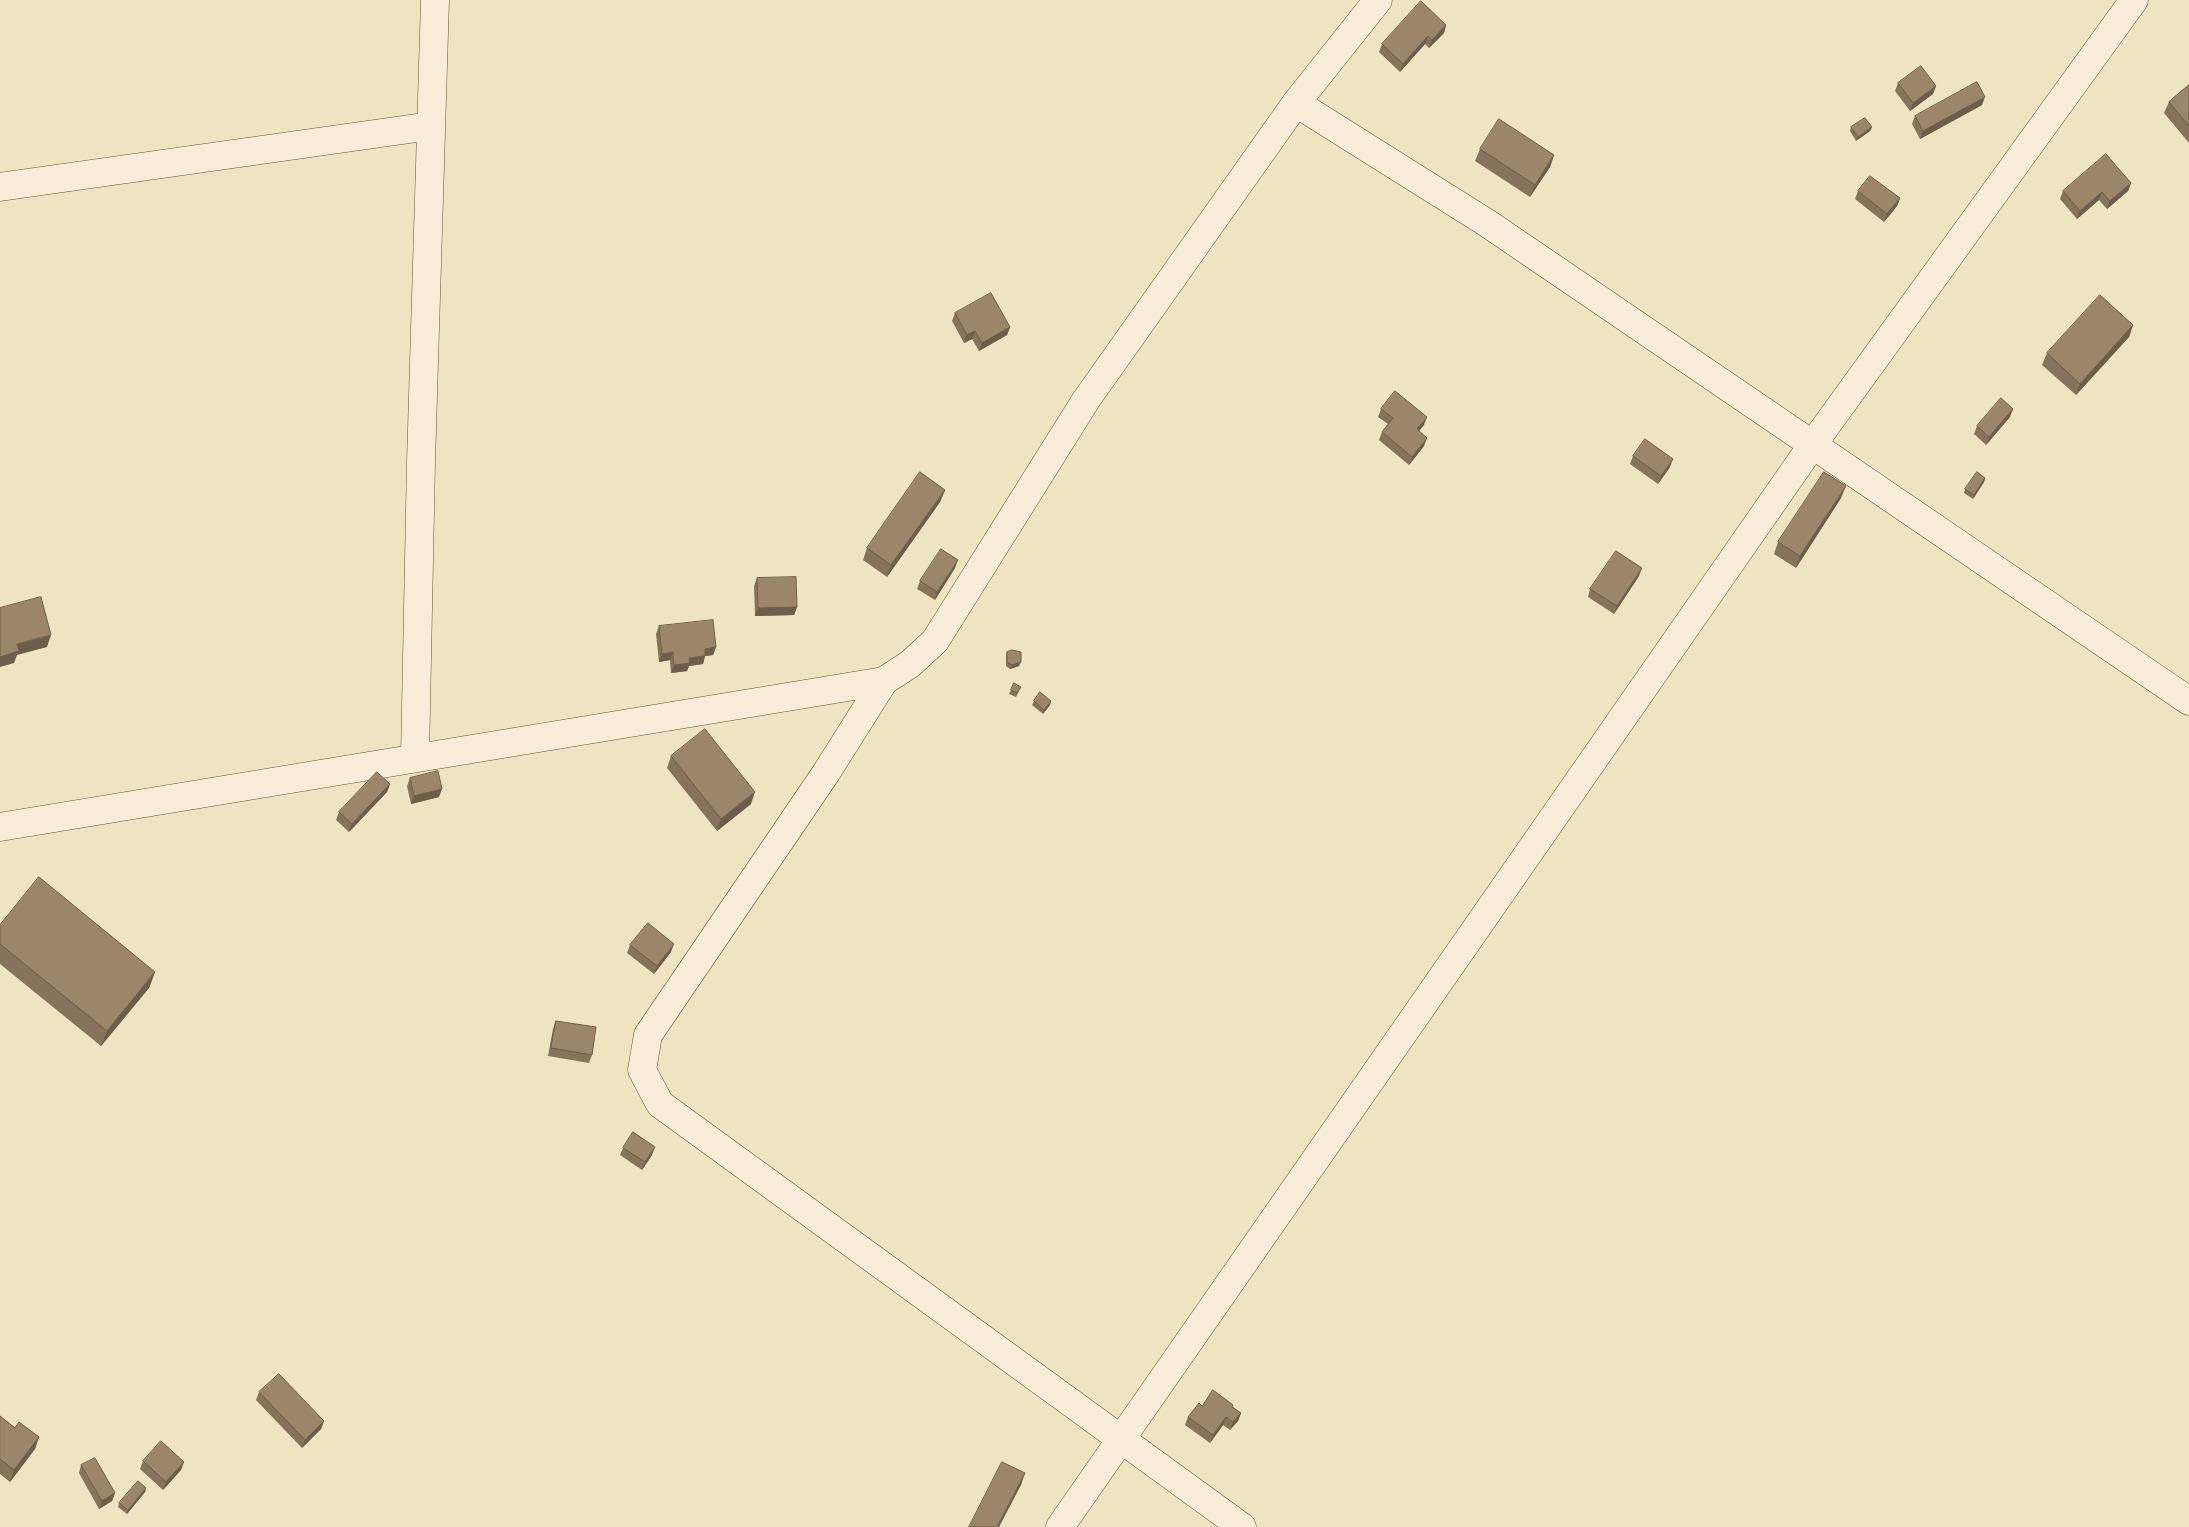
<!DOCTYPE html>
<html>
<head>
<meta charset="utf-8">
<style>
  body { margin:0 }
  canvas { display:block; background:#efe4c2 }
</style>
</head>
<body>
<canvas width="2189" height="1527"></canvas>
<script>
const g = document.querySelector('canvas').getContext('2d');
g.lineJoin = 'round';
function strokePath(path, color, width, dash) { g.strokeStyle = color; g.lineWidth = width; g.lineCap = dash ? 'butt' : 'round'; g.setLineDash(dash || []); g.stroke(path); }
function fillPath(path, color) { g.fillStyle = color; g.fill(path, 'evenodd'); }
const minor = new Path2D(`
  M1296 103 1487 223 2189 701
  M0 187 431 126
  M884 681 826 773 648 1035 642 1070 660 1104 1242 1527
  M415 757 421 462 435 0
  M0 827 884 681 910 664 935 641 1086 400 1296 103 1378 0
  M1060 1527 1813 444 2134 0`);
strokePath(minor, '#6c5236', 29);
strokePath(minor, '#f5edd7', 28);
fillPath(new Path2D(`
  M1446 25 1444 33 1429 48 1425 44 1400 72 1379 52 1382 44Z
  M1898 83 1936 86 1933 94 1910 111 1895 91Z
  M2189 85V143L2164 113 2169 102Z
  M1982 105 1920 139 1912 124 1915 116Z
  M1851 127H1872L1870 131 1856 141 1850 131Z
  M1480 149 1554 155 1550 167 1530 197 1475 161Z
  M2131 183 2128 191 2107 209 2099 200 2077 219 2060 199 2063 191Z
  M1858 191 1900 198 1897 206 1884 222 1855 199Z
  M955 313 1010 327 1007 335 979 351 972 339 964 343 952 321Z
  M2133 325 2129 337 2076 395 2042 365 2047 353Z
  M1381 409 1424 425 1419 431 1424 446 1409 465 1379 440 1382 432 1388 424 1378 417Z
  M2010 417 1986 445 1974 434 1977 426Z
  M1633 456 1670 467 1658 484 1630 464Z
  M1985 478 1984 482 1973 499 1964 493 1965 489Z
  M945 490 940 502 887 577 863 560 867 548Z
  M1841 498 1796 568 1774 554 1778 542Z
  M955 568 935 600 917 589 920 581Z
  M1639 576 1614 614 1588 597 1590 589Z
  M757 578 797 607 794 615 755 616 754 586Z
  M659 626 716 647 713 655 705 656 703 664 689 666 687 671 671 673 670 660 659 662 656 634Z
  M1007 652 1019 666 1010 669 1006 666V656Z
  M1011 690 1019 691 1016 697 1009 694Z
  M1034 701 1050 705 1043 714 1032 705Z
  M671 756 751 804 717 831 667 768Z
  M410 778 439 797 411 804 407 786Z
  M390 784 387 792 349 832 336 820 339 812Z
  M0 925 155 972 149 988 101 1046 0 964Z
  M630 945 671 952 654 974 627 953Z
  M556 1021 592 1055 589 1063 548 1056 553 1029Z
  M623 1148 652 1155 642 1170 620 1155Z
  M259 1392 324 1421 321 1429 302 1448 256 1400Z
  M1202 1406 1233 1407 1241 1413 1238 1421 1230 1430 1223 1425 1210 1443 1185 1425 1188 1417Z
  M0 1416 15 1428 39 1437 35 1449 10 1482 0 1474Z
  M143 1461 181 1470 163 1490 140 1469Z
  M81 1465 115 1493 112 1501 99 1509 79 1473Z
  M146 1488 145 1492 127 1514 118 1507 119 1503Z`), '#85735a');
fillPath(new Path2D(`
  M1446 25 1444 33 1429 48 1432 40Z
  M1428 36 1425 44 1400 72 1403 64Z
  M1936 86 1933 94 1910 111 1913 103Z
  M1985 97 1982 105 1920 139 1923 131Z
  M1872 127 1870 131 1856 141 1858 137Z
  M1554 155 1550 167 1530 197 1535 185Z
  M2131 183 2128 191 2107 209 2110 201Z
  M2102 192 2099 200 2077 219 2080 211Z
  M1900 198 1897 206 1884 222 1887 214Z
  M2133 325 2129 337 2076 395 2080 384Z
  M1010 327 1007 335 979 351 982 343Z
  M975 331 972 339 964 343 967 335Z
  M2013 409 2010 417 1986 445 1989 437Z
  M1427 417 1424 425 1414 437 1417 429Z
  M1427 438 1424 446 1409 465 1412 457Z
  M1673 459 1670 467 1658 484 1661 476Z
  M1985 478 1984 482 1973 499 1974 495Z
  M1846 486 1841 498 1796 568 1800 556Z
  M945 490 940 502 887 577 891 565Z
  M958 560 955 568 935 600 937 592Z
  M1642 568 1639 576 1614 614 1617 606Z
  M797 607 794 615 755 616 758 608Z
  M51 635 47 647 17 655 14 663 0 667V657L17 644Z
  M716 647 713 655 705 656 703 664 689 666 687 671 671 673 674 665 689 658 705 649Z
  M673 652 670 660 659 662 662 654Z
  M1021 662 1019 666 1010 669 1012 665Z
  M1051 701 1050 705 1043 714 1044 710Z
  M390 784 387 792 349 832 352 824Z
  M442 789 439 797 411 804 414 796Z
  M755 792 751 804 717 831 721 819Z
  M674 944 671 952 654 974 657 966Z
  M155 972 149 988 101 1046 107 1031Z
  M655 1147 652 1155 642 1170 645 1162Z
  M1241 1413 1238 1421 1230 1430 1233 1422Z
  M1226 1417 1223 1425 1210 1443 1213 1435Z
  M324 1421 321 1429 302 1448 305 1440Z
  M39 1437 35 1449 10 1482 14 1470Z
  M184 1462 181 1470 163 1490 166 1482Z
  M1025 1473 1021 1485 999 1527H997Z
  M146 1488 145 1492 127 1514 128 1510Z
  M115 1493 112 1501 99 1509 102 1501Z`), '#6c5e4a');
const building = new Path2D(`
  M1421 1 1446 25 1432 40 1428 36 1403 64 1382 44Z
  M1921 66 1936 86 1913 103 1898 83Z
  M1977 82 1985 97 1923 131 1915 116Z
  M2189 85V126L2169 102Z
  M1865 118 1872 127 1858 137 1851 127Z
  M1499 119 1554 155 1535 185 1480 149Z
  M2106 154 2131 183 2110 201 2102 192 2080 211 2063 191Z
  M1870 176 1900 198 1887 214 1858 191Z
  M991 293 1010 327 982 343 975 331 967 335 955 313Z
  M2100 295 2133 325 2080 384 2047 353Z
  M1395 391 1427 417 1417 429 1427 438 1412 457 1382 432 1393 418 1381 409Z
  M2001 398 2013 409 1989 437 1977 426Z
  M1645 439 1673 459 1661 476 1633 456Z
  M920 472 945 490 891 565 867 548Z
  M1824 472 1846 486 1800 556 1778 542Z
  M1977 472 1985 478 1974 495 1965 489Z
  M941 549 958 560 937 592 920 581Z
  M1616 551 1642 568 1617 606 1590 589Z
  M796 577 797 607 758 608 757 578Z
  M41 597 51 635 17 644 19 651 0 657V608Z
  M713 620 716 647 705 649V656L689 658 690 663 674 665 673 652 662 654 659 626Z
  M1012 650 1021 652V662L1012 665 1007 662V652Z
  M1014 683 1021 687 1017 693 1011 690Z
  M1040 692 1051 701 1044 710 1034 701Z
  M705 729 755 792 721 819 671 756Z
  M438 771 442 789 414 796 410 778Z
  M377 772 390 784 352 824 339 812Z
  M39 877 155 972 107 1031 0 944V925Z
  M648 923 674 944 657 966 630 945Z
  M556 1021 596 1027 592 1055 551 1048Z
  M633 1132 655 1147 645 1162 623 1148Z
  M279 1374 324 1421 305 1440 259 1392Z
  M1213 1390 1233 1405 1232 1407 1241 1413 1233 1422 1226 1417 1213 1435 1188 1417 1199 1403 1202 1406Z
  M0 1416 15 1428 19 1422 39 1437 14 1470 0 1459Z
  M161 1441 184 1462 166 1482 143 1461Z
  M95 1458 115 1493 102 1501 81 1465Z
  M1002 1462 1025 1473 997 1527H969Z
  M138 1481 146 1488 128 1510 119 1503Z`);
fillPath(building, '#9b8669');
strokePath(building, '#6c5e4a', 1);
</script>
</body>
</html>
